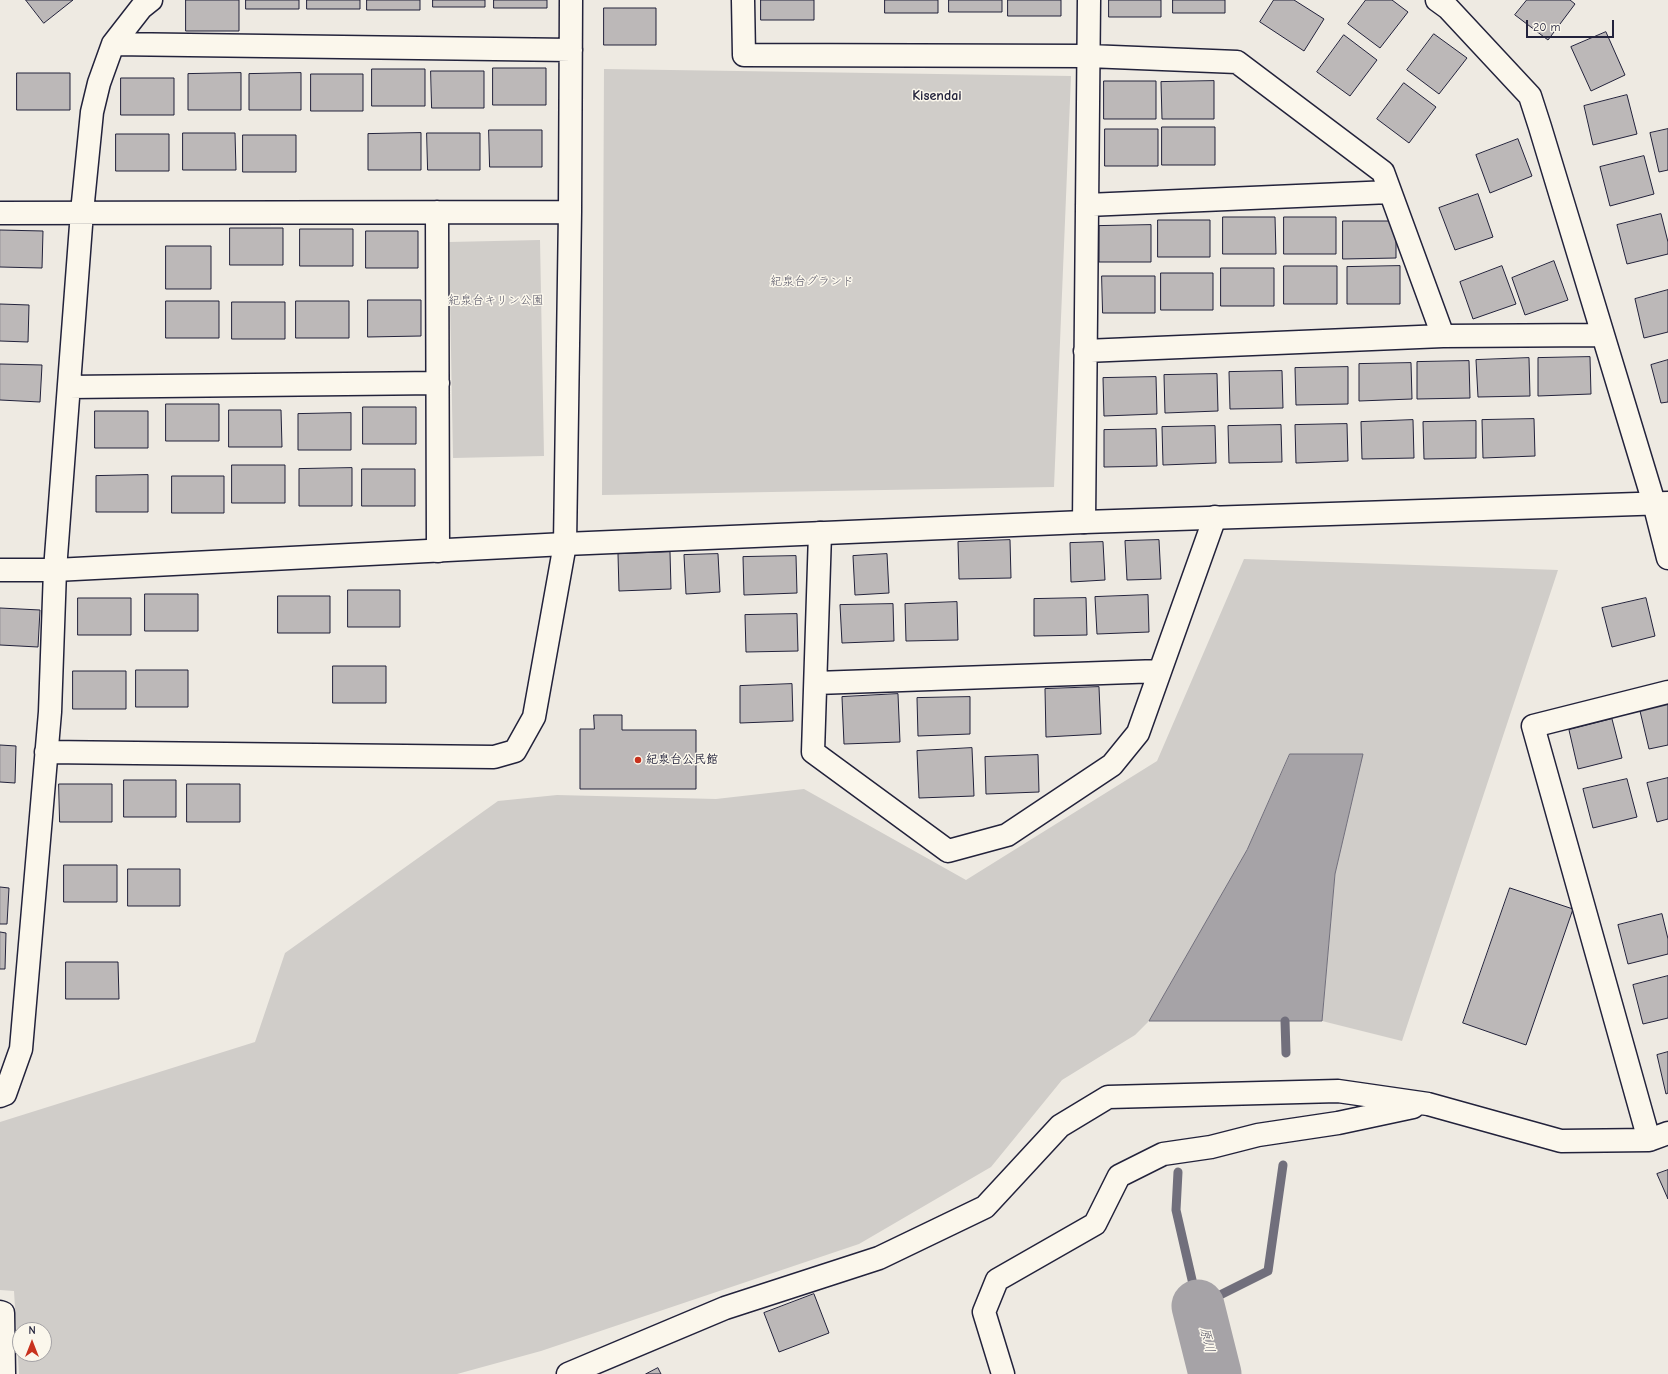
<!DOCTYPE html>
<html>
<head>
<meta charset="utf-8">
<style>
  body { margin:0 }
  #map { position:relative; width:1668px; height:1374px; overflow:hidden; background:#eeeae2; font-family:"Comic Neue",sans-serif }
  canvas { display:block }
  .north { position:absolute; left:12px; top:1322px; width:40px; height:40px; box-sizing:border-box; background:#fbf7ec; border:1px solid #a4a2a5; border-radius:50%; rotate:0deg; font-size:11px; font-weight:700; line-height:16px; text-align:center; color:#22223b }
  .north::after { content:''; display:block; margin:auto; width:14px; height:18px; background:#c8321e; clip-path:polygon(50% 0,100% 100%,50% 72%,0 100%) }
  .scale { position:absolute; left:1526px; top:20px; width:88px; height:18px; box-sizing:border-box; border:2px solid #22223b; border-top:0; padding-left:5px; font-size:12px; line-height:14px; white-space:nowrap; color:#22223b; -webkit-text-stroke:3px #fbf7ec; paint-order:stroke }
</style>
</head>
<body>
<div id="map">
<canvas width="1668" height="1374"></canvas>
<div class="north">N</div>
<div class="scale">20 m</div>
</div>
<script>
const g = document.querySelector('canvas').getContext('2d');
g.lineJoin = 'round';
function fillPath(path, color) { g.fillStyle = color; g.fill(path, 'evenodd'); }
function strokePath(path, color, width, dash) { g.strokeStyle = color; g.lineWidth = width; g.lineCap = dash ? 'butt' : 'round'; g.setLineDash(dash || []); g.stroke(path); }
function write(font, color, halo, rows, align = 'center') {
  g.font = font + ' "Comic Neue","Klee One",sans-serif'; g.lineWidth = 3; g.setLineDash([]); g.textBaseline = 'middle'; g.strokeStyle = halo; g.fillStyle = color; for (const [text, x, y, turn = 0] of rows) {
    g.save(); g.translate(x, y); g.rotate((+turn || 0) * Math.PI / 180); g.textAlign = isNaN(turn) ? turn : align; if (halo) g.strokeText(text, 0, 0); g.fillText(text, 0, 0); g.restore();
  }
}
fillPath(new Path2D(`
  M604 69 1071 76 1054 487 602 495Z
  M540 240 544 456 453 458 449 242Z
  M1244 559 1558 570 1402 1041 1322 1021 1335 874 1363 754H1290L1247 850 1149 1021 1135 1035 1062 1080 991 1167 859 1244 541 1351 457 1374H19L14 1291 0 1290V1122L255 1042 285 953 498 801 557 795 716 799 804 789 966 880 1157 761ZM20 1330H44V1354H20Z`), '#d0cdc9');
const water = new Path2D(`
  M1290 754H1363L1335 874 1322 1021H1149L1247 850Z`);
fillPath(water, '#a6a3a7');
strokePath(water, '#716f7c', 1);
strokePath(new Path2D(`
  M1285 1021 1286 1053
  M1178 1172 1176 1210 1198 1306 1268 1271 1283 1165`), '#716f7c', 9);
strokePath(new Path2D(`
  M1198 1306 1215 1374`), '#a6a3a7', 53);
const building = new Path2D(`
  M26 0H73L44 23Z
  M186 0H239V31H186Z
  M246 0H299V9H246Z
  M307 0H360V9H307Z
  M367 0H420V10H367Z
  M433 0H485V7H433Z
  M494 0H547V8H494Z
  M761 0H814V20H761Z
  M885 0H938V13H885Z
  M949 0H1002V12H949Z
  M1008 0H1061V16H1008Z
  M1109 0H1161V17H1109Z
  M1173 0H1225V13H1173Z
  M1274 0H1294L1324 19 1304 51 1260 22Z
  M1366 0H1392L1408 12 1380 48 1348 24Z
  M1527 0H1570L1575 4 1548 40 1515 15Z
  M604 8H656V45H604Z
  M1606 32 1625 75 1591 91 1571 47Z
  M1434 34 1467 58 1439 94 1407 70Z
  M1344 35 1377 60 1350 96 1317 72Z
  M493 68H546V105H493Z
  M372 69H425V106H372Z
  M431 71H484V108H432Z
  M17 73H70V110H17Z
  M241 73V110H188V74Z
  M301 73V110H249V74Z
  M311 74H363V111H311Z
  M121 78H174V115H121Z
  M1104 81H1156V119H1104Z
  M1214 81V119H1162L1161 82Z
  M1404 83 1436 107 1409 143 1377 119Z
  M1627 95 1637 134 1593 145 1584 106Z
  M1162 127H1215V165H1162Z
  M1105 129H1158V166H1105Z
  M1668 129V170L1659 172 1650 133Z
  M489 130H542V167H490Z
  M183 133H235L236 170H183Z
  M421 133V170H368V134Z
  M427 133H480V170H428Z
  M116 134H169V171H116Z
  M243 135H296V172H243Z
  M1518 139 1532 176 1490 193 1476 155Z
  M1644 156 1654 194 1610 206 1600 167Z
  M1478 194 1493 237 1455 250 1439 208Z
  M1661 214 1668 242V254L1627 264 1617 225Z
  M1223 217H1275L1276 254H1223Z
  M1284 217H1336V254H1284Z
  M1158 220H1210V257H1158Z
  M1343 221H1396V258L1343 259Z
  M1151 225V262H1099V226Z
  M230 228H283V265H230Z
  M300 229H353V266H300Z
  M0 230 43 231 42 268 0 267Z
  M366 231H418V268H366Z
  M166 246H211V289H166Z
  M1554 261 1568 300 1525 315 1512 278Z
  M1284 266H1337V304H1284Z
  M1400 266V304H1347V267Z
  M1502 266 1516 304 1473 319 1460 282Z
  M1221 268H1274V306H1221Z
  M1161 273H1213V310H1161Z
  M1102 276H1155V313H1103Z
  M1668 290V332L1644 338 1635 299Z
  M368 300H421V336L368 337Z
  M166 301H219V338H166Z
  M296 301H349V338H296Z
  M232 302H285V339H232Z
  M0 304 29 305 28 342 0 341Z
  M1590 357 1591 394 1538 396V358Z
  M1529 358 1530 396 1478 397 1476 360Z
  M1668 360V402L1661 403 1651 365Z
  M1469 361 1470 398 1417 399V362Z
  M1411 363 1412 399 1359 401V364Z
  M0 364 42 365 40 402 0 400Z
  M1348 367V404L1296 405 1295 368Z
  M1282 371 1283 408 1230 409 1229 372Z
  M1217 374 1218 411 1165 413 1164 375Z
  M1156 377 1157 414 1104 416 1103 378Z
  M166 404H219V441H166Z
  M363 407H416V444H363Z
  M229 410H281L282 447H229Z
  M95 411H148V448H95Z
  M351 413V450H298V414Z
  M1534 419 1535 456 1483 458 1482 420Z
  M1413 420 1414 458 1362 459 1361 422Z
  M1476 421V458L1424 459 1423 422Z
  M1347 424 1348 461 1296 463 1295 425Z
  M1281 425 1282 462 1229 463 1228 426Z
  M1215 426 1216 463 1163 465 1162 427Z
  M1156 429 1157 466 1104 467V430Z
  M232 465H285V503H232Z
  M352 468V506H299V469Z
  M362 469H415V506H362Z
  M148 475V512H96V476Z
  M172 476H224V513H172Z
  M1010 540 1011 578 959 579 958 542Z
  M1159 540 1161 579 1127 580 1125 541Z
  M1103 542 1105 580 1071 582 1070 543Z
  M670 552 671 589 619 591 618 554Z
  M718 554 720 592 686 594 684 555Z
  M887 554 889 593 855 595 853 556Z
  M796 556 797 593 744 595 743 557Z
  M348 590H400V627H348Z
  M145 594H198V631H145Z
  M1148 595 1149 632 1097 634 1095 597Z
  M278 596H330V633H278Z
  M78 598H131V635H78Z
  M1086 598 1087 635 1034 636V599Z
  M1646 598 1655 636 1612 647 1602 608Z
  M957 602 958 640 906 641 905 604Z
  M893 604 894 641 842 643 840 605Z
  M0 608 40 610 38 647 0 645Z
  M797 614 798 651 746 652 745 615Z
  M333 666H386V703H333Z
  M136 670H188V707H136Z
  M73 671H126V709H73Z
  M792 684 793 721 740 723V686Z
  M1099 687 1101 734 1046 737 1045 689Z
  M898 694 900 742 844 744 842 697Z
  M970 697V734L918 736 917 698Z
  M1668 703V745L1649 749 1640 711Z
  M594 715H622V730H696V789H580V729H594Z
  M1612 719 1622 758 1578 769 1569 730Z
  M0 745 16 746 15 783 0 782Z
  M972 748 974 796 919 798 917 751Z
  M1038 755 1039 792 986 794 985 757Z
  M1668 778V819L1657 822 1647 783Z
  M1627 779 1637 817 1593 828 1583 789Z
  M124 780H176V817H124Z
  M59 784H112V822H60Z
  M187 784H240V822H187Z
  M64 865H117V902H64Z
  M128 869H180V906H128Z
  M0 887 9 888 7 924H0Z
  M1510 888 1573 909 1526 1045 1463 1023Z
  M1662 914 1668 939V954L1628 964 1618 925Z
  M0 932 6 933 5 969H0Z
  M66 962H118L119 999H66Z
  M1668 976V1018L1643 1024 1633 985Z
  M1668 1052V1093L1666 1094 1657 1055Z
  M1668 1170V1199L1657 1174Z
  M814 1294 829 1333 779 1352 764 1313Z
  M658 1368 661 1374H646Z`);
fillPath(building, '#bcb8b8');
strokePath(building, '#22223b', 1);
const minor = new Path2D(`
  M743 0 744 55 1088 56 1237 62 1383 172 1443 336 1085 351
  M1437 0 1448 8 1530 96 1540 127 1654 503 1668 558
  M113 44 571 50
  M1087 205 1390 192
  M437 212 438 551
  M0 213 570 212
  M1443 336 1603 335
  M69 387 438 383
  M1084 522 1089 0
  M820 533 813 752 948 851 1007 835 1112 765 1138 733 1215 517
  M816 683 1160 671
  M46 752 494 757 515 751 534 717 565 544 570 212 571 0
  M0 1096 5 1094 21 1049 50 712 55 570 82 212 92 112 99 83 113 44 141 8 151 0
  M1649 1140 1533 726 1668 692
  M0 1312 3 1313 4 1374
  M568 1374 725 1308 879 1258 985 1207 1060 1126 1108 1097 1338 1091 1428 1104 1561 1141 1649 1140 1668 1133
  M1003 1374 984 1312 997 1280 1095 1224 1119 1176 1163 1154 1211 1147 1258 1135 1338 1123 1413 1107`);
const tertiary = new Path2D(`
  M0 570H55L565 544 1084 522 1668 503`);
strokePath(minor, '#22223b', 25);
strokePath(tertiary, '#22223b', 25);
strokePath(minor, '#fbf7ec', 22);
strokePath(tertiary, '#fbf7ec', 22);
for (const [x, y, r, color] of [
  [638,760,4,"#c8321e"]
]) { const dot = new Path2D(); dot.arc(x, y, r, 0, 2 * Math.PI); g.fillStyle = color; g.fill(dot); strokePath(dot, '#fbf7ec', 1.5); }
write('12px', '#565566', '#fbf7ec', [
  ["紀泉台グランド",812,282],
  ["紀泉台キリン公園",496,301]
]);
write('bold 12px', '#22223b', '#fbf7ec', [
  ["紀泉台公民館",646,760]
], 'left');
write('italic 13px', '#575666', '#fbf7ec', [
  ["原川",1207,1340,76]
]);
write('bold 14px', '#22223b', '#fbf7ec', [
  ["Kisendai",937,96]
]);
</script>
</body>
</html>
